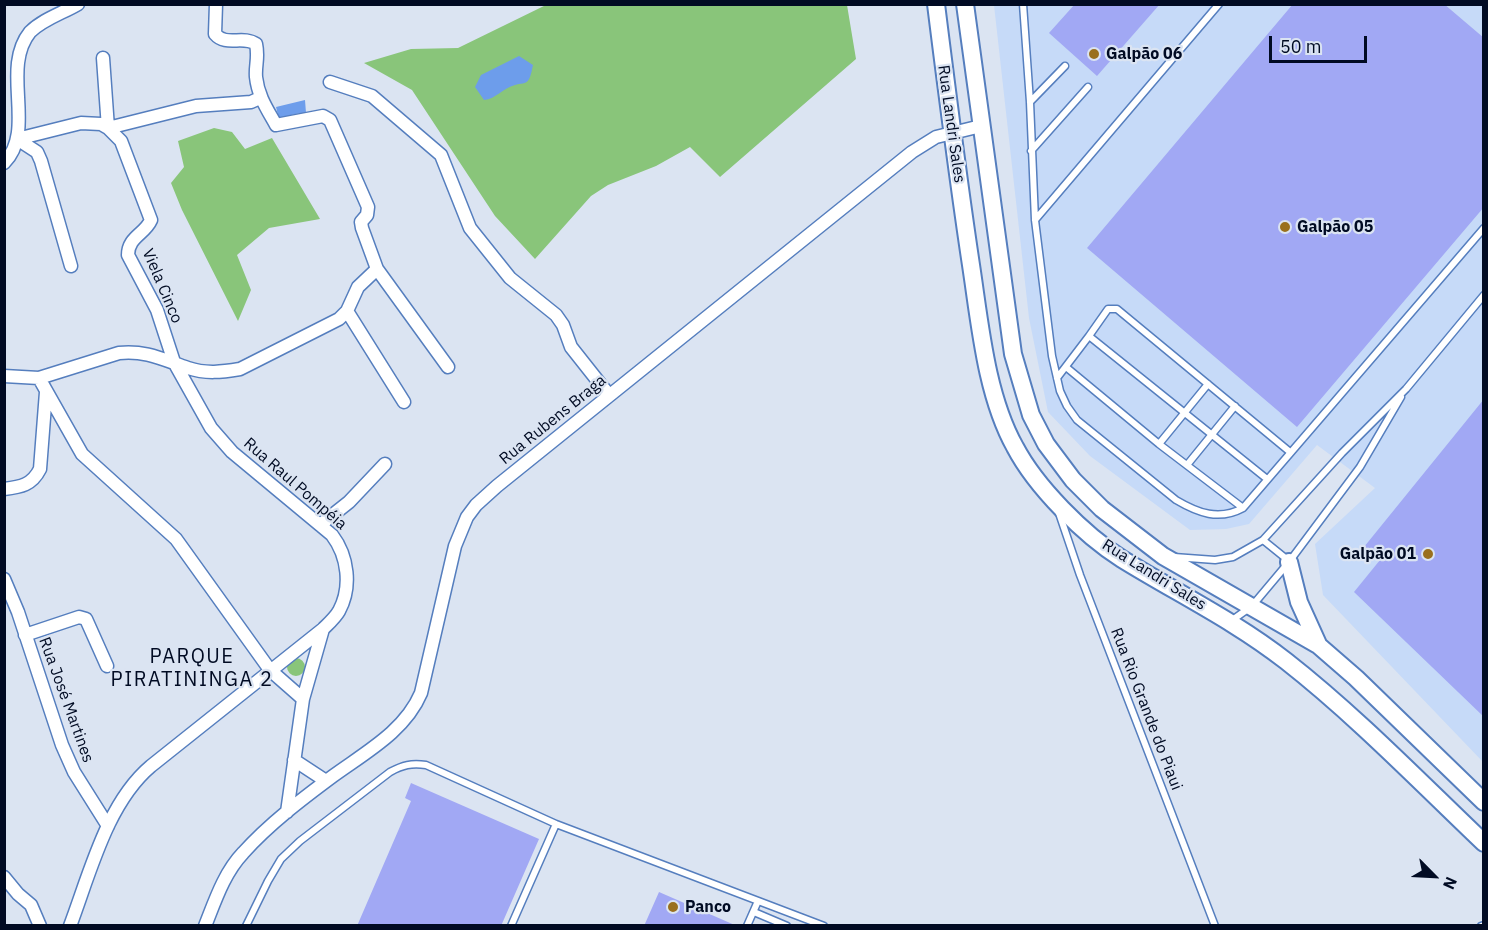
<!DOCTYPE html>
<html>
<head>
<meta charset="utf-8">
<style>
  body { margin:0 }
  #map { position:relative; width:1488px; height:930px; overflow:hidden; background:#dbe4f2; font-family:"IBM Plex Sans",sans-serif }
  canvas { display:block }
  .frame { position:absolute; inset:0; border:6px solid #010b23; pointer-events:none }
  .north { position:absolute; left:1404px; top:846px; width:60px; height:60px; -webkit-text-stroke:4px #dbe4f2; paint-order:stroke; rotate:114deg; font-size:16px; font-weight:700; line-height:24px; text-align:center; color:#010b23 }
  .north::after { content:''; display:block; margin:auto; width:21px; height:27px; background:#010b23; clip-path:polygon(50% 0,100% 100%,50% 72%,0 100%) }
  .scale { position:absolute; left:1269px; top:36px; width:98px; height:27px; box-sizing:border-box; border:3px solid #010b23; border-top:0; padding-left:8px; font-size:18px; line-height:21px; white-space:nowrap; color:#010b23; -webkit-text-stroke:4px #dbe4f2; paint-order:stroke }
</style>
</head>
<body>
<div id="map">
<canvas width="1488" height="930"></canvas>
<div class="frame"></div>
<div class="north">N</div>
<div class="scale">50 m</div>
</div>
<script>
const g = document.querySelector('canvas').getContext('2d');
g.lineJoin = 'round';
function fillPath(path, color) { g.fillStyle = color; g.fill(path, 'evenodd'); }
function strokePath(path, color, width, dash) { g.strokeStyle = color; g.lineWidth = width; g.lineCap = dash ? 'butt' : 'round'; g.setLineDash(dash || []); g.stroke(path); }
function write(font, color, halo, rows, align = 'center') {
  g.font = font + ' "IBM Plex Sans",sans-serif'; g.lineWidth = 4.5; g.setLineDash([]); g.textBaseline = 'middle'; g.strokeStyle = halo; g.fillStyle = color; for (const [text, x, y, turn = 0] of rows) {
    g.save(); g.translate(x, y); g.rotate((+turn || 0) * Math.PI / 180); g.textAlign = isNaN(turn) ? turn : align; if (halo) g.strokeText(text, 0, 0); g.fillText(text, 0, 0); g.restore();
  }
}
fillPath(new Path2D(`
  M994 5H1483V762L1323 595 1315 544 1375 488 1317 445 1249 524 1226 529 1190 530 1090 456 1048 412 1029 318Z`), '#c6daf8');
fillPath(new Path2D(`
  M548 4 847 5 856 59 720 177 690 147 656 166 608 185 591 196 535 259 495 216 412 90 364 63 411 49 458 48Z
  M214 128 232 132 245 149 272 138 320 219 269 228 237 255 251 290 238 321 182 210 171 183 184 167 178 141Z
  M287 667a9 9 0 1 1 18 0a9 9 0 1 1-18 0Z`), '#89c57a');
fillPath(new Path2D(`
  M519 56 533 65C532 69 531 76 529 79 526 85 520 83 515 85 503 88 496 99 484 100L475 87 481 75Z
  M305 100 306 113 295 114 279 119 276 107Z`), '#6d9deb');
fillPath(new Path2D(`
  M1075 4H1160L1097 76 1049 33Z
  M1293 4H1444L1484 38V207L1297 427 1087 248Z
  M1484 399V717L1354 592 1380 560 1364 547Z
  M411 783 539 839 501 926H357L411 801 405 798Z
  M659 892 737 926H644Z`), '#a1a8f4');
const lane = new Path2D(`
  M1023 4 1030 102 1035 220 1052 356 1060 391 1067 406 1077 420 1176 500C1198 513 1219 521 1243 508L1484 228
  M1030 102 1065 66
  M1031 151 1088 87
  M1035 220 1219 4
  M1089 336 1108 309H1117L1290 452
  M1066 367 1159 444 1243 508
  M1057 378 1089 336 1267 479
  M1159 444 1208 384
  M1187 465 1235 406
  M1059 513 1080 575 1215 926
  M1263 540 1289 561
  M1174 557 1215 560 1233 557 1263 540 1342 453 1406 389 1484 295
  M1231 621 1252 606 1289 562 1360 467 1401 397
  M754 912 787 926
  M246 926 268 881 281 859 300 841 390 772C403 765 411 763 426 765L556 824 824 926
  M511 926 556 824
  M747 926 758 901
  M1481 926 1484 925`);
const street = new Path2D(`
  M216 4 215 34C226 47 243 35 256 44 259 58 255 65 256 77 258 96 267 109 276 125L323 116 330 120 368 207 367 215 361 222 362 228 377 269 448 367
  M103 58 108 128 196 106 251 102 260 98
  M330 82 372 96 441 155 470 228 510 278 556 315 563 325 571 347 609 395
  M17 139 81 123 101 124 108 128 121 141 151 220C145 234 128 237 128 255L157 310 174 362 211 428 232 452 332 535C348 556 352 587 339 611 335 618 328 624 323 629L151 766C107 803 90 873 70 926
  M17 139 37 152 41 161 71 266
  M4 163C37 130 0 69 30 32 43 19 63 13 78 4
  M347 311 404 402
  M4 376 39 378 119 353C146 350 164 360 188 368 206 374 222 372 240 369L339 319 347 311 358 287 377 269
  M39 378 82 454 176 539 270 670 303 699
  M4 489C21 487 32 485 40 469L46 392
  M320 525 349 502 385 464
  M4 579 18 612 62 745 74 772 108 826
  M25 635 79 617 86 619 107 666
  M294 760 326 781
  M287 812 303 699 323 629
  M4 877 18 894 31 905 40 926
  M205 926C215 901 224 873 243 853 269 824 302 799 333 776 366 752 405 731 421 693L455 546 467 517 476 505 497 486 912 152 936 137 981 126`);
const secondary = new Path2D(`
  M936 4C947 92 958 179 971 265 980 324 986 395 1015 447 1036 487 1084 535 1122 559 1177 593 1235 621 1286 661 1355 715 1420 782 1484 843
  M965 4 1013 354 1031 415 1046 444 1073 480 1102 509 1163 556 1318 645 1356 678 1484 802
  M1289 562 1299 602 1318 644`);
strokePath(lane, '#557ebe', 9);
strokePath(street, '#557ebe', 15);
strokePath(secondary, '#557ebe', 20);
strokePath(lane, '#fff', 6);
strokePath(street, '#fff', 12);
strokePath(secondary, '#fff', 16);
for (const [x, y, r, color] of [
  [1094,54,6,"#9a701d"],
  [1285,227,6,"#9a701d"],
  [1428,554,6,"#9a701d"],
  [673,907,6,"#9a701d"]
]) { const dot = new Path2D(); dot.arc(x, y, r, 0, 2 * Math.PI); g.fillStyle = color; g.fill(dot); strokePath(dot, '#dbe4f2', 2); }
write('bold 16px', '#010b23', '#dbe4f2', [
  ["Galpão 06",1106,54],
  ["Galpão 05",1297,227],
  ["Galpão 01",1416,554,"right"],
  ["Panco",685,907]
], 'left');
write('16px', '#010b23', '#dbe4f2', [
  ["Rua Landri Sales",951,124,82],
  ["Viela Cinco",162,286,67],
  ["Rua Rubens Braga",553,420,-39],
  ["Rua Raul Pompéia",295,484,41],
  ["Rua Landri Sales",1154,575,32],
  ["Rua José Martines",66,700,70],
  ["Rua Rio Grande do Piaui",1146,709,69]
]);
g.letterSpacing = '1.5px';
write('20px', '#010b23', '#dbe4f2', [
  ["PARQUE",192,657],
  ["PIRATININGA 2",192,680]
]);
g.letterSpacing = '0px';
</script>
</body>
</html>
